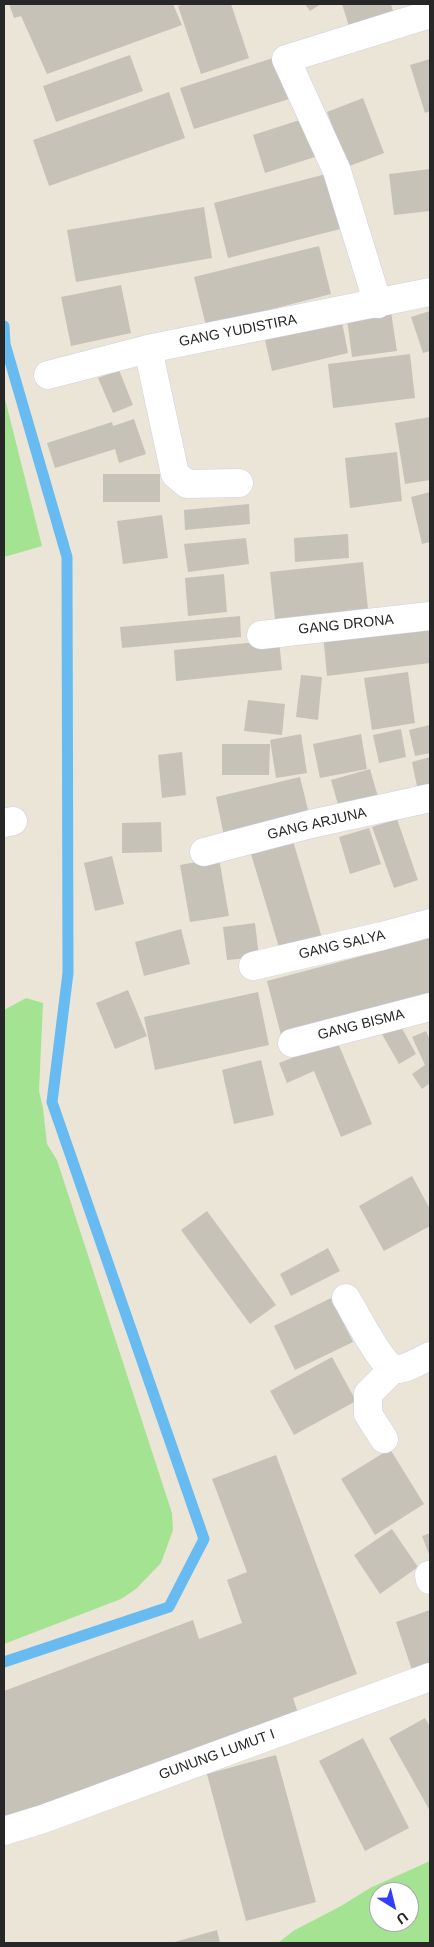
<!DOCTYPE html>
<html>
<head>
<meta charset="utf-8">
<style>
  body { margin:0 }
  #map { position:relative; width:434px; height:1947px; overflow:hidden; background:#ebe5d8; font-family:Arial,sans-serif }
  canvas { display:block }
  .frame { position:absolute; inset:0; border:5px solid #272727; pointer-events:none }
  .north { position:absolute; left:369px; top:1882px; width:50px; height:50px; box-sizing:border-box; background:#fff; border:1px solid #a9a9a9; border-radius:50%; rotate:144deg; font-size:14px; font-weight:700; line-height:20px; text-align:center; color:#272727 }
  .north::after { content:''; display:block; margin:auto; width:18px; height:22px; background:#323efe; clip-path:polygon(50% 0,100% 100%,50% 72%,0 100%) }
</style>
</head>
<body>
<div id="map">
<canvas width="434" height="1947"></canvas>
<div class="frame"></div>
<div class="north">U</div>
</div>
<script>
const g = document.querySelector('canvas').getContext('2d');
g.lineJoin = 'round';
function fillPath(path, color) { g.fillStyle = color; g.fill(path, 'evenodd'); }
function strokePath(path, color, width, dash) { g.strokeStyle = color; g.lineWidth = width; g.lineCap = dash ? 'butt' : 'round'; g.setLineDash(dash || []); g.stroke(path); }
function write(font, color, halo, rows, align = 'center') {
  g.font = font + ' Arial,sans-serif'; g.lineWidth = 4; g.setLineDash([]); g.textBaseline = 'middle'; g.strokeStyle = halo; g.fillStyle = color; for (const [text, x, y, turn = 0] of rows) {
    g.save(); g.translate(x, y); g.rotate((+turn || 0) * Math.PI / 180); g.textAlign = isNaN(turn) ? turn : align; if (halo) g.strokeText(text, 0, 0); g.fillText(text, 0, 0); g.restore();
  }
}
fillPath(new Path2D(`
  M4 395 42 546 4 557Z
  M26 998 43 1003 39 1091 43 1108 47 1144 57 1160 172 1513 173 1530 161 1563 136 1589 121 1599 4 1644V1010Z
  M430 1861V1943H278L293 1931 341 1906 370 1888ZM379 1892H409V1922H379Z`), '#a4e392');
strokePath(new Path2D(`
  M4 326 5 344 67 557 68 973 52 1102 204 1539 169 1607 4 1662`), '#67bbf1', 11);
fillPath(new Path2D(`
  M9 4H173L182 25 47 74 21 16 14 18Z
  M185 4H231L249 58 201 74 178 6Z
  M305 4H321L310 11Z
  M342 4H391L395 19 351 33Z
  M130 55 143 91 56 122 43 86Z
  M276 57 289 99 194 129 180 88Z
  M430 59V111L425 113 410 65Z
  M169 92 185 138 49 186 33 140Z
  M363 98 384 153 347 167 327 112Z
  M309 117 321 155 265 173 253 135Z
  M430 169V211L394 215 389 174Z
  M330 173 344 228 228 258 214 203Z
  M204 207 212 258 76 282 67 230Z
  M319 246 331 294 206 326 194 277Z
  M121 285 131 333 71 346 61 297Z
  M430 311V351L423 353 411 317Z
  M391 312 397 351 352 357 347 319Z
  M342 322 348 353 272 371 265 340Z
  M410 354 415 398 333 408 328 364Z
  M119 370 133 405 113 413 98 378Z
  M430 417V480L405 484 395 423Z
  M134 419 146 454 119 463 115 449 55 468 47 443 112 422 113 426Z
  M397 452 402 501 350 508 345 458Z
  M103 474H160V502H103Z
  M430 492V542L422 544 411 497Z
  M249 504 250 524 185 530 184 510Z
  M162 515 168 558 123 564 117 521Z
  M348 534 349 558 295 562 294 538Z
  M246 538 249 564 188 572 184 544Z
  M363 562 369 618 276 629 270 572Z
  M224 574 227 612 188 616 185 578Z
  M240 616 241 637 122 648 120 627Z
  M430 621V663L327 676 323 635Z
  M279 640 282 670 176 681 174 650Z
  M408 672 415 723 372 730 364 678Z
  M301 675 322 677 318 720 296 717Z
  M248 700 285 704 282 735 244 731Z
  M430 725V753L415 756 409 730Z
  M401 729 406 757 379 763 373 735Z
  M301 734 307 773 276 778 270 740Z
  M361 734 367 769 320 778 313 744Z
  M222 744H270L269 775H222Z
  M182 752 186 795 162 798 158 755Z
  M430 757V794L419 796 412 762Z
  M370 769 380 804 341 815 331 780Z
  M300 777 311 822 225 841 216 797Z
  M397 819 418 880 394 888 372 827Z
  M161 822 162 852 122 853V823Z
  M369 828 381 864 350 874 339 837Z
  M293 841 323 941 281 954 251 854Z
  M112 856 124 904 95 911 84 863Z
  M219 858 229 916 190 922 180 865Z
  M255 923 259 957 227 960 223 927Z
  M181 929 190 964 144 976 135 942Z
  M430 938V997L281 1035 267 981Z
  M128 990 147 1036 115 1049 96 1003Z
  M258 992 269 1045 155 1070 144 1017Z
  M397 1019 416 1054 399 1064 379 1029Z
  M426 1031 430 1040V1083L422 1089 412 1074 425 1065 412 1037Z
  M335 1036 372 1124 341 1137 314 1071 287 1083 279 1063 307 1052Z
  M261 1060 274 1115 234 1124 222 1070Z
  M412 1176 430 1209V1226L384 1251 359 1206Z
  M207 1211 276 1305 250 1324 181 1230Z
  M328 1248 340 1271 291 1296 280 1274Z
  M331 1298 353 1342 295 1370 274 1326Z
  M332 1357 356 1401 294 1435 270 1391Z
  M390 1449 424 1504 375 1535 341 1479Z
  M276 1455 357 1674 293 1698 298 1713 4 1823V1691L193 1620 199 1639 242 1623 227 1580 247 1572 212 1479Z
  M392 1529 418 1567 380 1594 354 1555Z
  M430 1533V1557L422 1536Z
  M430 1610V1670L414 1676 396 1622Z
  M425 1718 430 1727V1811L389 1738Z
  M363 1738 409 1828 365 1851 319 1761Z
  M276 1755 316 1902 246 1921 207 1774Z
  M217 1930 220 1943H171Z`), '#c6c2b8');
const minor = new Path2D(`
  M378 304 337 171 286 59 430 14
  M148 349 175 474 187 484 239 483
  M48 375 148 349 430 292
  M261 635 430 616
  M4 823 13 821
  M204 852 311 824 430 798
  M253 966 382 936 430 923
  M292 1043 430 1007
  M346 1298C354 1311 382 1366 394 1369 404 1371 421 1360 430 1356
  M384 1439 368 1414V1394L393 1369
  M429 1575 430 1580
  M4 1831 43 1819 430 1677`);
strokePath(minor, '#cecfe1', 29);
strokePath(minor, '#fff', 28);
write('14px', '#272727', '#fff', [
  ["GANG YUDISTIRA",238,331,-11],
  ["GANG DRONA",346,625,-6],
  ["GANG ARJUNA",317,824,-13],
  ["GANG SALYA",342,945,-13],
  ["GANG BISMA",361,1025,-14],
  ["GUNUNG LUMUT I",217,1755,-20]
]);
</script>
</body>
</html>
